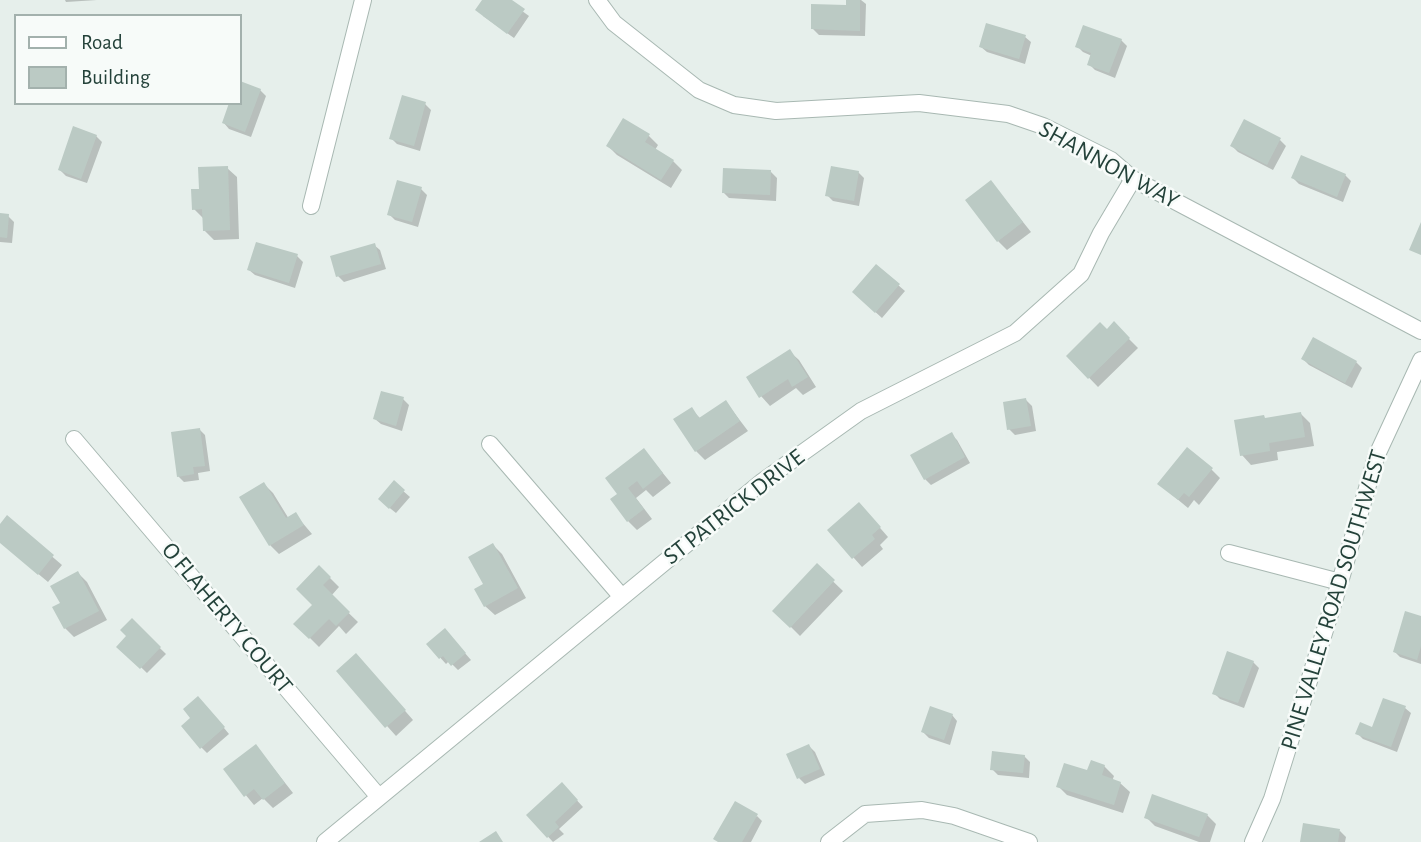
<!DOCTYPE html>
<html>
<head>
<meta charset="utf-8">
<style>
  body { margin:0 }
  #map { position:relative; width:1421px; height:842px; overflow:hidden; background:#e6efeb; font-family:"Alegreya Sans",sans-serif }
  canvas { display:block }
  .legend { position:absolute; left:14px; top:14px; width:228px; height:91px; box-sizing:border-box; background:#f7fbf9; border:2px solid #a3b1ad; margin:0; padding:9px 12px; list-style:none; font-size:21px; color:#24423a }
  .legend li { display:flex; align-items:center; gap:14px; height:35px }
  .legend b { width:35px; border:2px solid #a3b1ad }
</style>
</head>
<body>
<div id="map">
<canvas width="1421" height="842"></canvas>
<ul class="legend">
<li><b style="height:9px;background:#fff"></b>Road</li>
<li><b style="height:19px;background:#bbcac4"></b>Building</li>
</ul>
</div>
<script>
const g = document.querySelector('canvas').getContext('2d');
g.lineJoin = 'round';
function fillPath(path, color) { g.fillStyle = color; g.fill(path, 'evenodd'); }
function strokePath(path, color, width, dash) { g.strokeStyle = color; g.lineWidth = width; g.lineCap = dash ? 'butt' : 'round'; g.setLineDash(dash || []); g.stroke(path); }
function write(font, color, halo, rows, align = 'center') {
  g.font = font + ' "Alegreya Sans",sans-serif'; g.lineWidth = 5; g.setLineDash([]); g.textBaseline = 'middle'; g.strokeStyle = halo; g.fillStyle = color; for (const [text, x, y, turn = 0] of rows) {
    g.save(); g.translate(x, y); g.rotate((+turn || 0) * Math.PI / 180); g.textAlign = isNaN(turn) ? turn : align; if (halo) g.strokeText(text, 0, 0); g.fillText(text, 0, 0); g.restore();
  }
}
fillPath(new Path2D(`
  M65 0H97L66 2Z
  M484 0H507L529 16 514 38 483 16Z
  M848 0H861L866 4 865 36 819 35 813 29 847 7Z
  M1025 37 1031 42 1025 64 987 52 981 47Z
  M1121 40 1127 46 1115 78 1095 70 1089 64 1092 56 1083 52 1077 46Z
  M240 83 260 90 266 96 251 137 229 129 224 123 240 103Z
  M425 104 431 110 420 151 397 144 391 138Z
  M624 120 649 136 658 145 655 150 673 161 682 170 671 188 617 155 608 146Z
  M96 136 102 142 87 183 66 176 60 170Z
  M1280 140 1286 146 1273 170 1238 152 1232 146Z
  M1302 157 1345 175 1351 181 1343 202 1299 184 1293 178Z
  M227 168 237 177 239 239 214 240 204 230V219L194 209 201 190Z
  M771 172 777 178 776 201 729 198 723 192Z
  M858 172 864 178 859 206 833 201 827 195Z
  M991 182 1031 232 1007 250 998 241Z
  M421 189 427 195 418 227 395 220 389 214Z
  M0 215 8 216 14 222 12 243 0 242Z
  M374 245 380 250 386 269 344 282 338 276Z
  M297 256 303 262 295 288 255 275 249 270Z
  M876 266 905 291 882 318 860 298Z
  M1114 324 1138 348 1098 387 1068 356 1107 331Z
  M1313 339 1356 362 1362 368 1352 388 1309 365 1303 359Z
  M789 351 799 360 816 387 803 395 796 388 770 406 761 396Z
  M403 399 409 405 402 431 381 424 375 419Z
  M1026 400 1032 406 1036 431 1015 435 1009 429Z
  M726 402 748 431 705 460 696 451 691 409 701 419Z
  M1301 414 1310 423 1314 446 1277 452 1278 460 1251 465 1242 455 1266 420Z
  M199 429 205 435 210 471 198 473 199 480 184 482 178 476Z
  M951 434 957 440 970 463 931 485 925 479Z
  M644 450 671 483 653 497 646 490 636 498 652 519 637 530 628 521 619 494Z
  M1211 469 1220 478 1199 505 1194 500 1188 508 1159 484Z
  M394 483 410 497 396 513 386 505Z
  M264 484 273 493 289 519 295 514 312 534 279 554 270 545Z
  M867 513 888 537 880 545 883 549 862 567 829 530Z
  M7 518 62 565 48 582 0 542V527Z
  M493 545 502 554 526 598 495 615 485 606 486 585Z
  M817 566 843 591 800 636 775 611Z
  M319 567 339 587 331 596 358 622 346 634 339 626 319 647 296 624 314 605Z
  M78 573 87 582 107 620 74 637 65 628Z
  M1421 618V664L1400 657 1395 652Z
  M132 621 166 654 147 673 119 646 129 636Z
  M450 636 471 660 458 670 449 661 446 664 428 644Z
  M1253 662 1259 668 1244 708 1220 699 1214 693Z
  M365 665 413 720 396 736 338 671Z
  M204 704 229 734 207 753 201 747Z
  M1405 708 1411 713 1397 752 1363 739 1357 733 1373 729Z
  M952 715 957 721 950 745 929 738 923 732Z
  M809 746 815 752 825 775 805 784 799 778Z
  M264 756 293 793 273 808 263 798 254 805 225 770Z
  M1024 756 1030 762 1029 778 998 775 992 769Z
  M1104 766 1114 776 1112 781 1120 783 1130 792 1123 813 1067 795 1058 786Z
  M562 784 583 807 559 829 564 834 553 842 528 815Z
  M1207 815 1216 824 1210 842H1199L1155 826 1146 817Z
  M757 816 762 821 751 842H719Z
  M1340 831 1346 837 1345 842H1302Z`), '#0003');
fillPath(new Path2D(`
  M482 0H512L525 9 507 34 475 10Z
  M846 0H860V31L811 29V4L846 5Z
  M986 23 1026 35 1019 59 979 47Z
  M1083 25 1122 39 1109 73 1087 65 1091 53 1075 47Z
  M240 81 261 89 245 132 222 123 229 103H240Z
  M402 95 426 102 414 146 389 139Z
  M623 118 650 134 645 142 674 160 661 180 606 146Z
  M1244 119 1281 138 1267 165 1230 146Z
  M73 126 97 135 81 179 58 170Z
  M1301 155 1346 174 1337 197 1291 178Z
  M228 166 230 230 203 231 202 209 192 210 191 189H199L198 167Z
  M831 166 859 171 854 201 825 196Z
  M723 168 771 170 770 195 722 193Z
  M397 180 422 187 412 222 387 215Z
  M991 180 1023 222 997 242 965 200Z
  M0 213 9 214 7 238 0 237Z
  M1421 222V255L1409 250Z
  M256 242 298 254 289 283 247 270Z
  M375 243 381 264 336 277 330 256Z
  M876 264 900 284 875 313 852 292Z
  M1114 321 1130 338 1088 379 1066 356 1100 322 1107 329Z
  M1313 337 1357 361 1345 383 1301 359Z
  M790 349 808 377 792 387 788 379 759 398 746 377Z
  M381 391 404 397 396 426 373 419Z
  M1026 398 1031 426 1007 430 1003 402Z
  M726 400 740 421 695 452 673 419 692 407 699 418Z
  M1301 412 1305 437 1269 443 1270 451 1240 456 1234 420 1264 415 1265 418Z
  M200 428 205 466 193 467 194 474 177 477 171 432Z
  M952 432 965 457 924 480 910 455Z
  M1187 447 1213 468 1189 497 1184 493 1178 500 1157 484Z
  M644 448 663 473 643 489 637 481 628 488 644 509 627 522 610 499 617 494 605 478Z
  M394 480 405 490 389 509 378 499Z
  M264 482 286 518 296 512 304 525 269 546 239 497Z
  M859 502 881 527 872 535 875 539 852 559 827 530Z
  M7 515 54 555 38 575 0 543V524Z
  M493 543 518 588 484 607 474 589 483 584 468 557Z
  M817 563 835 580 790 628 772 611Z
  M319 565 331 577 323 585 350 612 336 626 329 619 309 639 293 624 312 605 296 589Z
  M78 571 99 611 64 629 52 607 60 603 50 586Z
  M1405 611 1421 616V646L1417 660 1393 652Z
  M132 618 161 647 140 669 116 647 126 636 120 630Z
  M445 628 466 653 451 666 443 656 439 659 426 644Z
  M1227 651 1254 661 1238 703 1212 694Z
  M356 653 406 710 385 728 336 671Z
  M198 696 225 727 200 749 181 726 190 718 183 709Z
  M1383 698 1406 706 1391 747 1355 734 1360 722 1372 727Z
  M930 706 953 714 944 740 921 732Z
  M256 744 285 783 263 800 254 789 244 797 223 769Z
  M809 744 820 769 797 779 786 754Z
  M992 751 1025 755 1023 773 990 770Z
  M1091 760 1105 765 1102 775 1121 782 1114 805 1056 787 1064 763 1087 770Z
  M562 782 578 800 555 822 559 827 547 838 526 815Z
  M1152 794 1208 814 1199 837 1144 818Z
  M735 801 758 814 742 842H718L713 839Z
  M1303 823 1340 829 1338 842H1300Z
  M496 831 503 842H479Z`), '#bbcac4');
const street = new Path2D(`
  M597 0 614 23 699 90 734 105 776 111 919 103 1008 114 1043 126 1111 160 1133 179 1421 331
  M311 206 363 0
  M74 439 379 797
  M490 444 622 597
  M1229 553 1340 582
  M325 842 763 481 861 411 1015 333 1081 274 1101 233 1133 179
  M829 842 865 814 922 810 954 816 1029 842
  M1253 842 1272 799 1340 582 1376 457 1421 360`);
strokePath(street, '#a8b8b2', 18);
strokePath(street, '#fff', 16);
write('24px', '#24423a', '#f7fbf9', [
  ["SHANNON WAY",1109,165,29],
  ["ST PATRICK DRIVE",734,507,-38],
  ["PINE VALLEY ROAD SOUTHWEST",1334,600,-73],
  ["O FLAHERTY COURT",227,618,50]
]);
</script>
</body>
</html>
